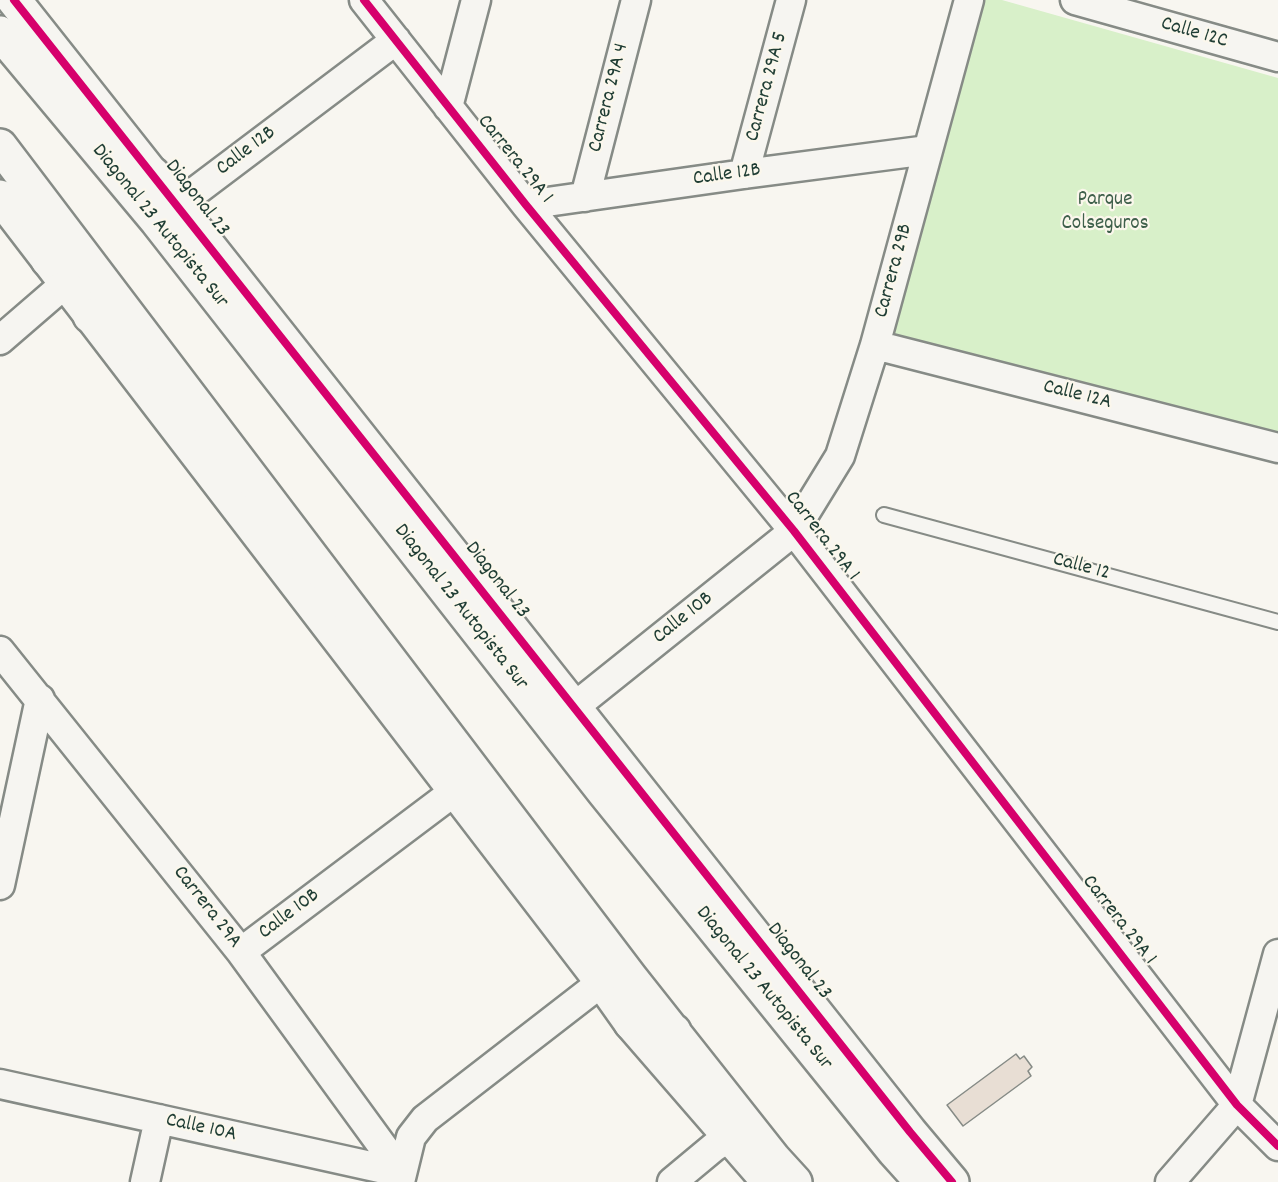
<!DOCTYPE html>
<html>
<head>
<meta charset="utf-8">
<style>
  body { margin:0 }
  canvas { display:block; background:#f8f6f0 }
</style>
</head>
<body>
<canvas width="1278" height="1182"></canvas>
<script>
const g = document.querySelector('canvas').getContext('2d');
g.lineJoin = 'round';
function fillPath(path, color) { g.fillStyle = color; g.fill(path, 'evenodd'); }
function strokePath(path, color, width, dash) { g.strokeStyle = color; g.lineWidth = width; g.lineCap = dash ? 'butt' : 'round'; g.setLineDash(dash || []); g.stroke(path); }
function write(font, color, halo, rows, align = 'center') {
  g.font = font + ' Dekko,sans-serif'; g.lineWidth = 4.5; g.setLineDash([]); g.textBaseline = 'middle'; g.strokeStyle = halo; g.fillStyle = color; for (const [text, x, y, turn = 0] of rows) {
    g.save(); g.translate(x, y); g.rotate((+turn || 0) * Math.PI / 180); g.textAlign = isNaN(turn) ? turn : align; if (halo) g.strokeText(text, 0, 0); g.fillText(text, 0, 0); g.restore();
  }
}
fillPath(new Path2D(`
  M985 0H1002L1278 78V442L893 333Z`), '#d8f0c9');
const building = new Path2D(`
  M1016 1054 1020 1059 1024 1056 1032 1067 1028 1071 1031 1076 963 1126 947 1105Z`);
fillPath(building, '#e8ded4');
strokePath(building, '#868b86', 1.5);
const lane = new Path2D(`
  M884 515 1278 622`);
const street = new Path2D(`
  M364 0 526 205 794 531 1237 1105 1278 1146
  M1075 0 1278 57
  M448 107 476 0
  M744 174 791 0
  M585 197 636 0
  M526 205 744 174 928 150
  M160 218 396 40
  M0 340 66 283
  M875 345 1278 448
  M0 651 241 952 402 1173
  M573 708 794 531 840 456 875 345 969 0
  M0 885 40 699
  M241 952 455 791
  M0 1084 402 1173
  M145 1182 159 1119
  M400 1182 411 1137 425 1119 602 982
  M672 1182 714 1147 729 1137
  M1170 1182 1237 1105 1278 954`);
const secondary = new Path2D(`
  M14 0 910 1132 952 1182
  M0 197 602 982 631 1023 769 1182`);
const primary = new Path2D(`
  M0 33 157 221 604 792 894 1151 922 1182
  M105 145 153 174
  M0 146 630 977 774 1159 795 1182
  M33 198 48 260
  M200 234 219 287
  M90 316 145 350
  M630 977 631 1023 674 1031`);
strokePath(lane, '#868b86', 18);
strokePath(street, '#868b86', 33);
strokePath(secondary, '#868b86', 38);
strokePath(primary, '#868b86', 38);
strokePath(lane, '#f6f5f1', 14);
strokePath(street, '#f6f5f1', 28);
strokePath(secondary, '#f6f5f1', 33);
strokePath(primary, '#f6f5f1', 33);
strokePath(new Path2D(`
  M14 0 910 1132 952 1182
  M364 0 526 205 794 531 1237 1105 1278 1146`), '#d6006c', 8);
write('21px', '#1f3d34', '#fbf7ec', [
  ["Calle 12C",1194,34,16],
  ["Carrera 29A 5",768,87,-75],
  ["Carrera 29A 4",610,98,-76],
  ["Calle 12B",247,152,-37],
  ["Carrera 29A 1",514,160,51],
  ["Calle 12B",727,176,-8],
  ["Diagonal 23",196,199,52],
  ["Diagonal 23 Autopista Sur",159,227,51],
  ["Carrera 29B",895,271,-75],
  ["Calle 12A",1077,396,14],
  ["Carrera 29A 1",821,537,52],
  ["Calle 12",1081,568,15],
  ["Diagonal 23",496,581,52],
  ["Diagonal 23 Autopista Sur",460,608,52],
  ["Calle 10B",684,619,-39],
  ["Carrera 29A",206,908,52],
  ["Calle 10B",290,915,-37],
  ["Carrera 29A 1",1118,921,52],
  ["Diagonal 23",798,962,52],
  ["Diagonal 23 Autopista Sur",763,989,51],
  ["Calle 10A",201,1129,12]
]);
write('21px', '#3f604b', '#fbf7ec', [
  ["Parque",1105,201],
  ["Colseguros",1105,225]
]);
</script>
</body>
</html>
